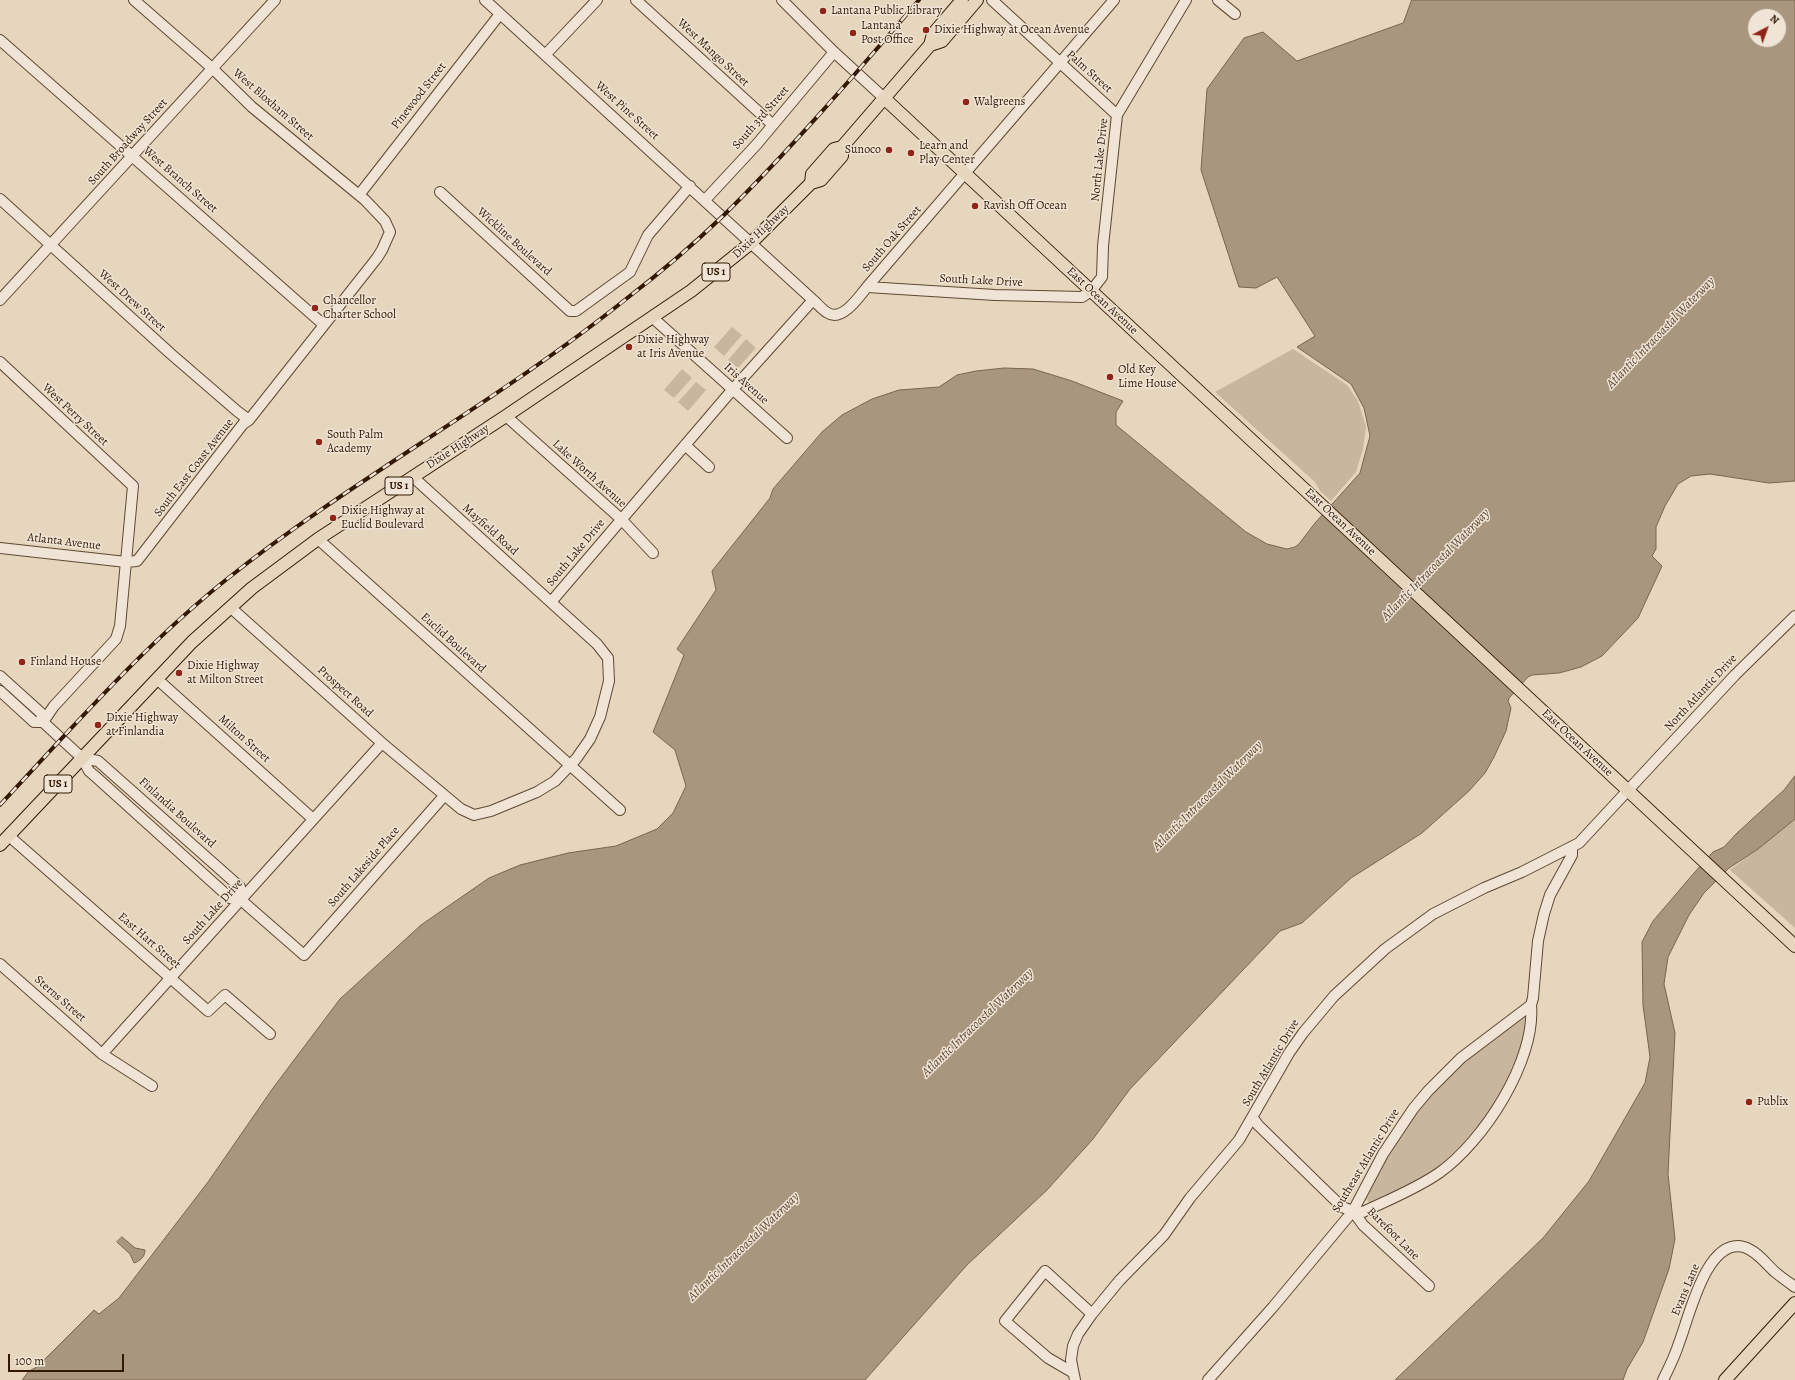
<!DOCTYPE html>
<html>
<head>
<meta charset="utf-8">
<style>
  body { margin:0 }
  #map { position:relative; width:1795px; height:1380px; overflow:hidden; background:#e6d6be; font-family:Alegreya,serif }
  canvas { display:block }
  .north { position:absolute; left:1747px; top:8px; width:40px; height:40px; box-sizing:border-box; background:#efe4d5; border:1px solid #a49382; border-radius:50%; rotate:41deg; font-size:11px; font-weight:700; line-height:16px; text-align:center; color:#331905 }
  .north::after { content:''; display:block; margin:auto; width:14px; height:18px; background:#8f2418; clip-path:polygon(50% 0,100% 100%,50% 72%,0 100%) }
  .scale { position:absolute; left:8px; top:1354px; width:116px; height:18px; box-sizing:border-box; border:2px solid #331905; border-top:0; padding-left:5px; font-size:12px; line-height:14px; white-space:nowrap; color:#331905; -webkit-text-stroke:3px #efe4d5; paint-order:stroke }
</style>
</head>
<body>
<div id="map">
<canvas width="1795" height="1380"></canvas>
<div class="north">N</div>
<div class="scale">100 m</div>
</div>
<script>
const g = document.querySelector('canvas').getContext('2d');
g.lineJoin = 'round';
function fillPath(path, color) { g.fillStyle = color; g.fill(path, 'evenodd'); }
function strokePath(path, color, width, dash) { g.strokeStyle = color; g.lineWidth = width; g.lineCap = dash ? 'butt' : 'round'; g.setLineDash(dash || []); g.stroke(path); }
function write(font, color, halo, rows, align = 'center') {
  g.font = font + ' Alegreya,serif'; g.lineWidth = 3; g.setLineDash([]); g.textBaseline = 'middle'; g.strokeStyle = halo; g.fillStyle = color; for (const [text, x, y, turn = 0] of rows) {
    g.save(); g.translate(x, y); g.rotate((+turn || 0) * Math.PI / 180); g.textAlign = isNaN(turn) ? turn : align; if (halo) g.strokeText(text, 0, 0); g.fillText(text, 0, 0); g.restore();
  }
}
fillPath(new Path2D(`
  M732 327 742 335 724 356 714 347Z
  M746 339 756 348 738 368 728 360Z
  M1293 349 1347 385 1358 401 1366 427 1363 449 1356 472 1331 501 1320 491 1315 482 1215 392Z
  M682 369 692 378 674 398 664 390Z
  M696 382 706 390 688 411 678 402Z
  M1795 819V928L1730 870Z
  M1529 1010C1528 1019 1528 1031 1525 1040 1511 1084 1484 1133 1448 1162 1425 1180 1396 1192 1370 1204L1366 1199C1383 1164 1402 1126 1427 1097 1457 1064 1494 1037 1529 1010Z`), '#c8b69f');
const water = new Path2D(`
  M1412 0H1795V481L1769 483 1710 474 1691 476 1678 484 1665 506 1656 527V549L1652 556 1662 566 1638 618 1602 656 1581 667 1559 673 1532 675 1528 677 1509 698 1508 701 1511 708 1506 731 1494 757 1485 773 1469 791 1422 833 1351 878 1302 923 1280 931 1130 1089 1093 1139 1047 1190 967 1265 865 1380H22L29 1371 37 1367 94 1310 99 1314 119 1298 208 1182 273 1088 340 999 421 925 489 878 520 865 568 853 616 846 657 829 673 813 686 786 675 750 653 732 684 655 677 649 716 590 712 571 770 498 773 489 822 432 842 415 872 399 899 390 939 387 957 375 976 371 1004 368 1033 369 1072 381 1123 401 1116 412V425L1246 532 1267 544 1287 549 1295 547 1299 544 1315 523 1360 473 1370 436 1364 408 1351 384 1297 347 1315 336 1277 277 1256 288 1239 287 1201 170 1207 89 1244 38 1263 32 1297 61 1403 23ZM1755 16H1779V40H1755Z
  M1795 776V819L1758 849 1729 868 1704 893 1689 915 1668 957 1664 984 1675 1033 1668 1174 1675 1239 1669 1269 1643 1342 1627 1369 1623 1380H1395L1543 1238 1589 1181 1645 1083 1650 1057 1643 1005 1642 942 1653 921 1694 873 1713 852 1724 847 1737 833 1784 790Z
  M122 1237 135 1248 145 1250C145 1257 140 1261 134 1263L130 1254 117 1242Z`);
fillPath(water, '#a9967f');
strokePath(water, '#7a644e', 1);
const minor = new Path2D(`
  M485 0 813 300C818 304 822 310 828 313 842 322 859 297 867 287L1114 0
  M636 0 773 125
  M782 0 834 52 884 98
  M992 0 1117 115
  M1218 0 1235 14
  M0 40 324 325
  M546 54 597 0
  M440 192 570 311H576L630 272 648 235 690 186
  M359 195 500 14
  M0 199 171 354 237 411 249 420
  M705 200 757 144 834 52
  M867 287 995 295 1082 297 1091 291 1102 277 1103 246 1117 115 1186 0
  M0 300 275 0
  M653 318 787 438
  M0 362 133 486 120 626 116 639 54 706 43 722
  M506 416 621 519 653 553
  M685 445 709 467
  M318 539 620 810
  M0 548 126 562 137 561 243 424 249 420 377 258 382 250 390 232 385 221 365 200 252 107 212 68 134 0
  M551 602 733 389 813 300
  M230 607 382 743 461 809 474 815 491 811 537 792 555 781 576 759 590 739 600 717 609 681 608 658 597 644 413 477
  M0 676 41 713 43 722 82 758 89 771 96 777 230 898 241 900 304 955 444 796
  M157 679 313 819
  M0 691 34 722H43
  M82 758 98 761 240 887 241 900
  M9 836 208 1011 225 995 270 1034
  M0 964 102 1054 152 1086
  M102 1054 382 743
  M1253 1118 1258 1125 1342 1207 1353 1211 1363 1225 1429 1286
  M1353 1211 1363 1212C1388 1200 1416 1189 1439 1173 1483 1142 1536 1061 1531 1005
  M1072 1372 1048 1358 1005 1321 1045 1271 1092 1314
  M1075 1380 1071 1360 1073 1346 1078 1334 1092 1314 1119 1281 1164 1235 1190 1198 1239 1140 1289 1053 1303 1033 1334 996 1385 949 1433 914 1484 888 1522 872 1579 843 1735 675 1795 616
  M1208 1380 1273 1307 1353 1211 1383 1154 1413 1109 1428 1091 1461 1058 1531 1005 1533 998 1538 941 1544 914 1550 895 1572 855V847
  M1663 1380C1669 1368 1675 1356 1679 1343 1689 1318 1706 1237 1744 1247 1757 1251 1766 1264 1775 1272 1781 1277 1788 1282 1795 1287`);
const major = new Path2D(`
  M930 45 933 34 962 0
  M884 98 1795 946
  M811 183 812 174 834 149 842 147 930 45 942 41 977 0
  M0 845 192 642 252 588 318 539 506 416 691 291 751 243 811 183 821 180 842 156V147
  M1725 1380 1795 1303`);
strokePath(minor, '#604833', 12);
strokePath(major, '#331905', 14);
strokePath(minor, '#efe4d5', 10);
strokePath(major, '#e6d6be', 12);
const rail = new Path2D(`
  M0 805C73 727 144 645 227 579 354 478 499 401 626 299 660 273 693 245 724 215 793 147 856 73 919 0`);
strokePath(rail, '#331905', 4);
strokePath(rail, '#efe4d5', 2.5, [8]);
for (const [x, y, r, color] of [
  [823,11,4,"#8f2418"],
  [926,30,4,"#8f2418"],
  [853,33,4,"#8f2418"],
  [966,102,4,"#8f2418"],
  [889,150,4,"#8f2418"],
  [911,153,4,"#8f2418"],
  [975,206,4,"#8f2418"],
  [315,308,4,"#8f2418"],
  [629,347,4,"#8f2418"],
  [1110,377,4,"#8f2418"],
  [319,442,4,"#8f2418"],
  [333,518,4,"#8f2418"],
  [22,662,4,"#8f2418"],
  [179,673,4,"#8f2418"],
  [98,725,4,"#8f2418"],
  [1749,1102,4,"#8f2418"]
]) { const dot = new Path2D(); dot.arc(x, y, r, 0, 2 * Math.PI); g.fillStyle = color; g.fill(dot); strokePath(dot, '#efe4d5', 1.5); }
for (const [x, y, w] of [
  [716,272,28],
  [399,486,28],
  [58,784,28]
]) { const box = new Path2D(); box.roundRect(x - w / 2, y - 9, w, 18, 3); g.fillStyle = '#efe4d5'; g.fill(box); strokePath(box, '#331905', 1); }
write('bold 11px', '#331905', null, [
  ["US 1",716,272],
  ["US 1",399,486],
  ["US 1",58,784]
]);
write('12px', '#331905', '#efe4d5', [
  ["Lantana Public Library",831,11],
  ["Lantana",861,26],
  ["Post Office",861,40],
  ["Dixie Highway at Ocean Avenue",934,30],
  ["Walgreens",974,102],
  ["Learn and",919,146],
  ["Play Center",919,160],
  ["Sunoco",881,150,"right"],
  ["Ravish Off Ocean",983,206],
  ["Chancellor",323,301],
  ["Charter School",323,315],
  ["Dixie Highway",637,340],
  ["at Iris Avenue",637,354],
  ["Old Key",1118,370],
  ["Lime House",1118,384],
  ["South Palm",327,435],
  ["Academy",327,449],
  ["Dixie Highway at",341,511],
  ["Euclid Boulevard",341,525],
  ["Finland House",30,662],
  ["Dixie Highway",187,666],
  ["at Milton Street",187,680],
  ["Dixie Highway",106,718],
  ["at Finlandia",106,732],
  ["Publix",1757,1102]
], 'left');
write('12px', '#331905', '#efe4d5', [
  ["West Mango Street",713,53,43],
  ["Palm Street",1089,72,42],
  ["Pinewood Street",419,96,-52],
  ["West Bloxham Street",273,105,41],
  ["West Pine Street",627,111,42],
  ["South 3rd Street",761,118,-49],
  ["South Broadway Street",128,142,-48],
  ["North Lake Drive",1100,160,-84],
  ["West Branch Street",180,180,41],
  ["Dixie Highway",761,232,-43],
  ["South Oak Street",892,239,-49],
  ["Wickline Boulevard",514,242,42],
  ["South Lake Drive",981,281,3],
  ["West Drew Street",132,301,42],
  ["East Ocean Avenue",1102,301,43],
  ["Iris Avenue",746,384,42],
  ["West Perry Street",75,415,43],
  ["Dixie Highway",458,447,-33],
  ["South East Coast Avenue",194,468,-52],
  ["Lake Worth Avenue",589,474,42],
  ["East Ocean Avenue",1340,522,43],
  ["Mayfield Road",490,530,42],
  ["Atlanta Avenue",64,542,7],
  ["South Lake Drive",576,553,-50],
  ["Euclid Boulevard",453,643,42],
  ["Prospect Road",345,692,42],
  ["North Atlantic Drive",1701,693,-47],
  ["Milton Street",244,739,42],
  ["East Ocean Avenue",1577,743,43],
  ["Finlandia Boulevard",177,813,42],
  ["South Lakeside Place",364,867,-49],
  ["South Lake Drive",213,912,-48],
  ["East Hart Street",149,941,41],
  ["Sterns Street",60,999,41],
  ["South Atlantic Drive",1271,1063,-59],
  ["Southeast Atlantic Drive",1366,1161,-59],
  ["Barefoot Lane",1393,1234,45],
  ["Evans Lane",1686,1290,-67]
]);
write('italic 13px', '#5c4530', '#efe4d5', [
  ["Atlantic Intracoastal Waterway",1661,333,-46],
  ["Atlantic Intracoastal Waterway",1436,565,-46],
  ["Atlantic Intracoastal Waterway",1208,796,-45],
  ["Atlantic Intracoastal Waterway",978,1023,-44],
  ["Atlantic Intracoastal Waterway",744,1247,-44]
]);
</script>
</body>
</html>
